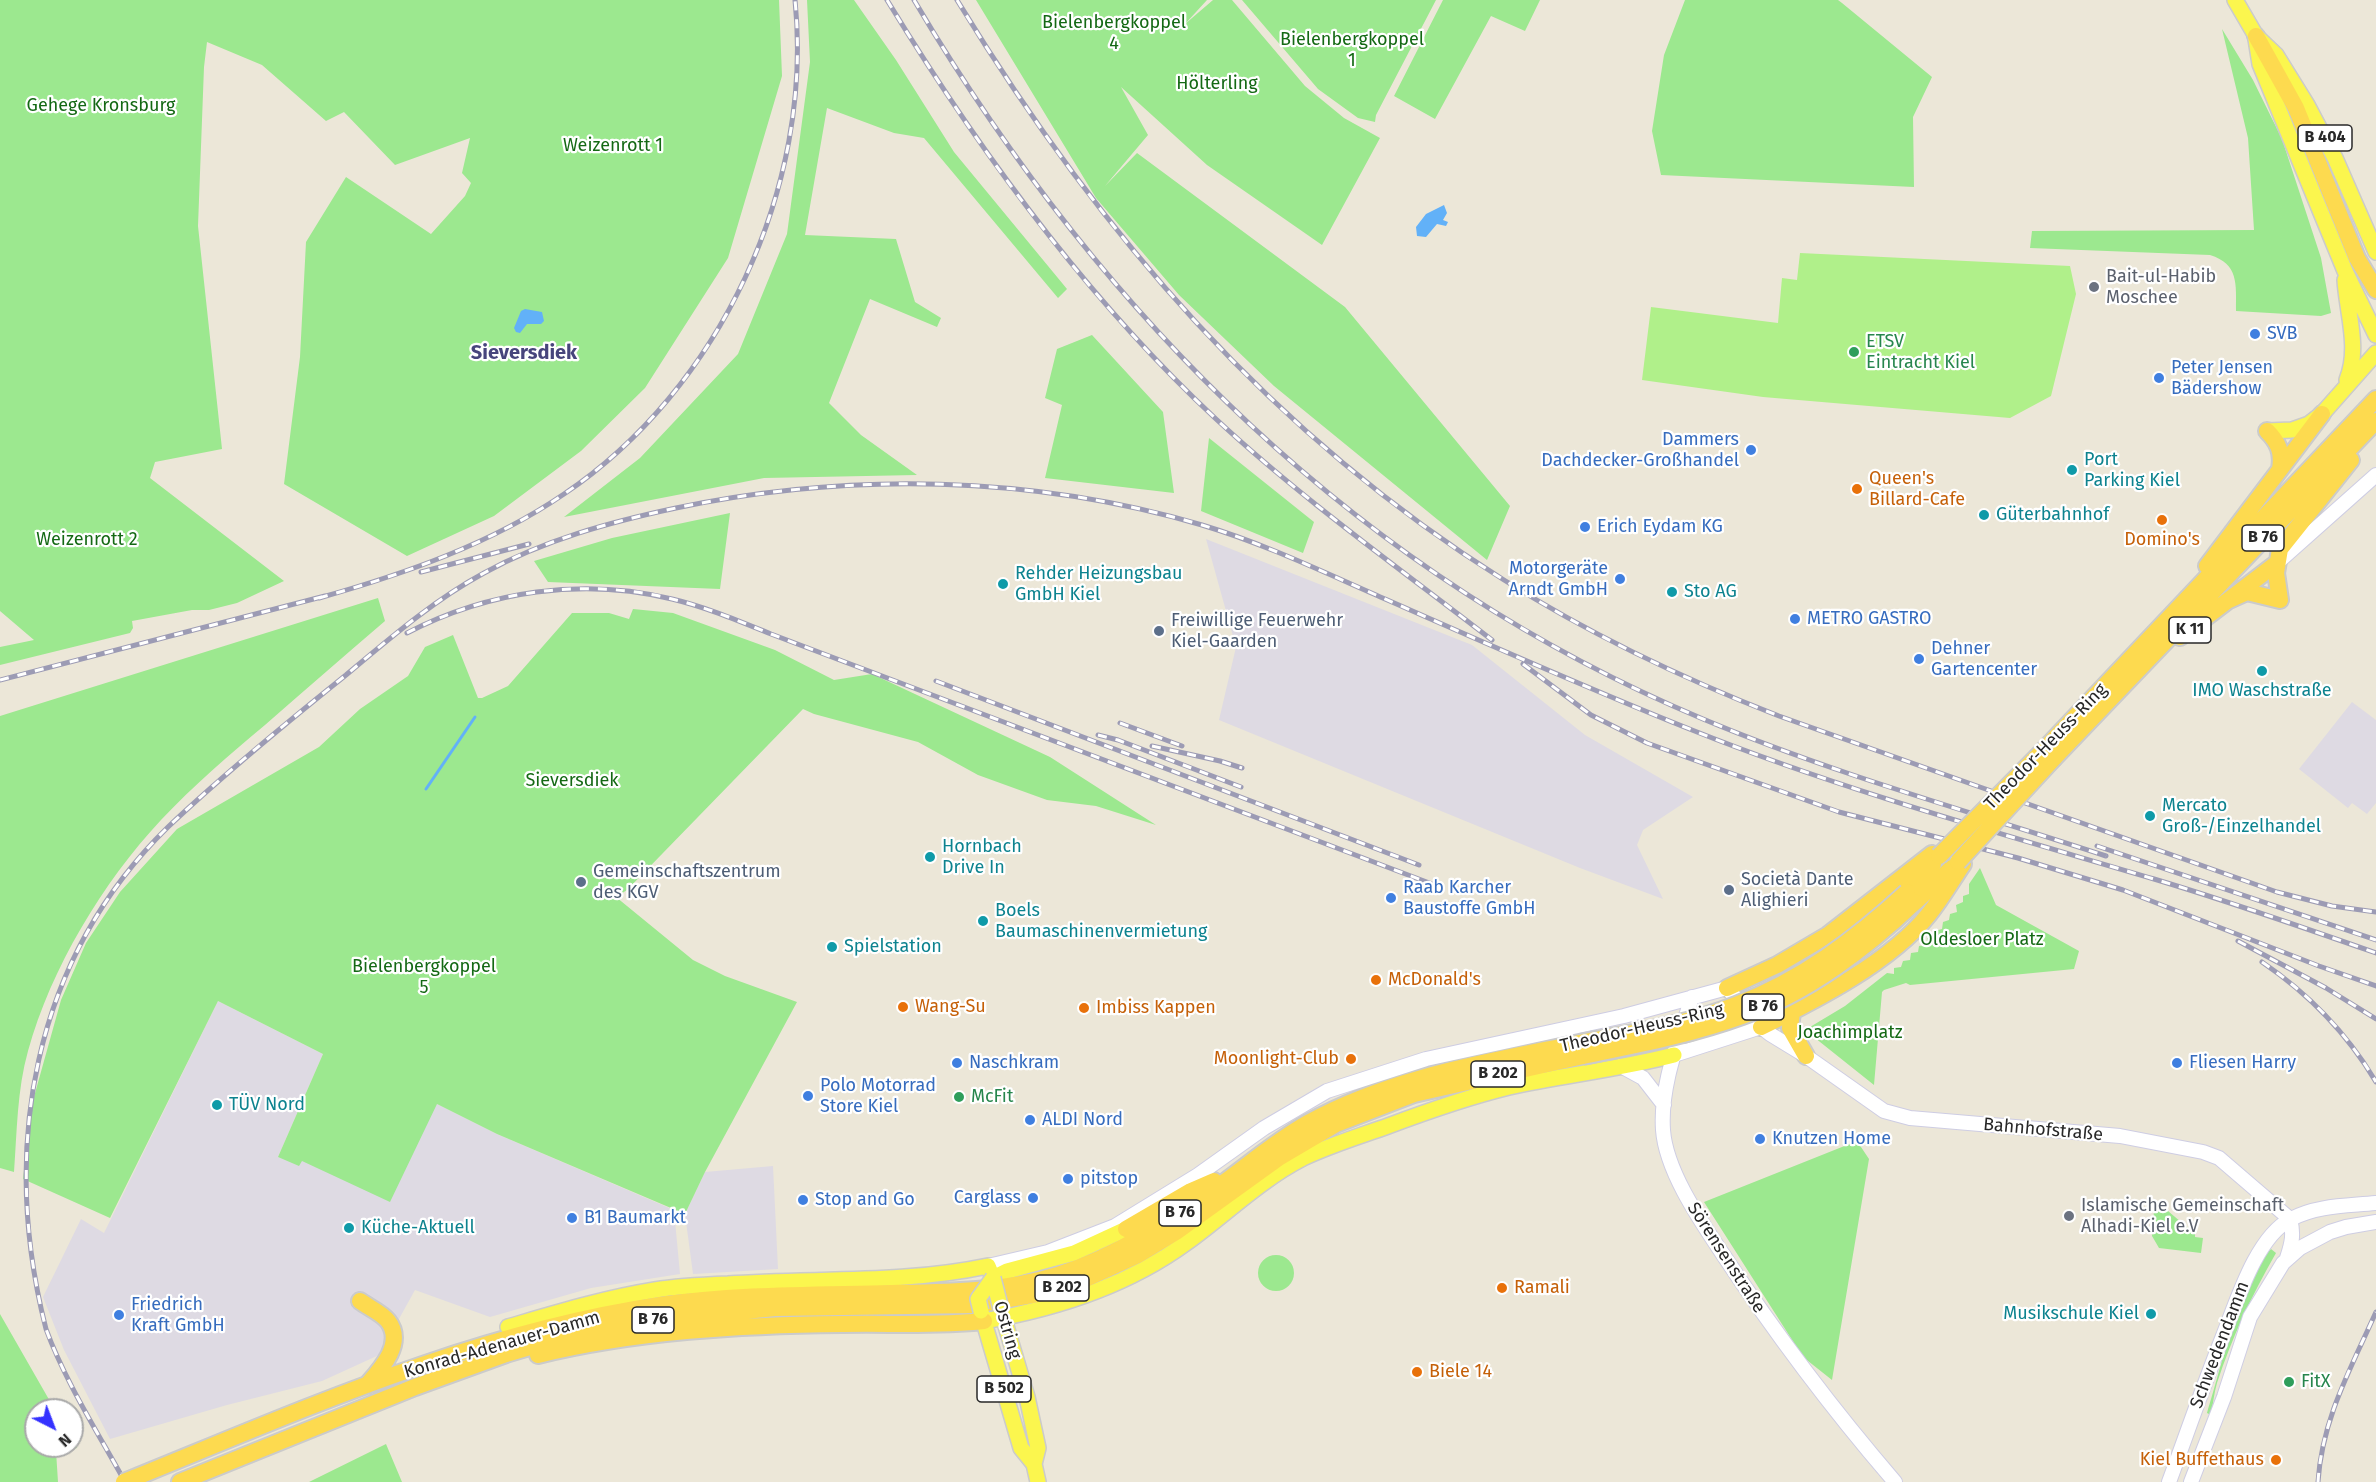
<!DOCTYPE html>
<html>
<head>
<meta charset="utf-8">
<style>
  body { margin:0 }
  #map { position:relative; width:2376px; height:1482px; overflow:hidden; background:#ece7d8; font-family:"Fira Sans",sans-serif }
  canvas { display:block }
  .north { position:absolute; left:24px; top:1398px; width:60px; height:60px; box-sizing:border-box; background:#fff; border:2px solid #a9a9a9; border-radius:50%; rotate:138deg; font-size:16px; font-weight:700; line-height:24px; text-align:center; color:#282828 }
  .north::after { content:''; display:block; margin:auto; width:21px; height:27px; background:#3532ff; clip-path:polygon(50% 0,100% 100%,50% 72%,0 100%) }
</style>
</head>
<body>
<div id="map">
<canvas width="2376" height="1482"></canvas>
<div class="north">N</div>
</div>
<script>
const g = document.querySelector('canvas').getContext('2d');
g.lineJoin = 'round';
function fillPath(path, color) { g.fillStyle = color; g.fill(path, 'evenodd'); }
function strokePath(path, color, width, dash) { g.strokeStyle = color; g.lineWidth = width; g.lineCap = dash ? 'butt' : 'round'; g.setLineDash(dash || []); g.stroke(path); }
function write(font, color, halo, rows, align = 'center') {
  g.font = font + ' "Fira Sans",sans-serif'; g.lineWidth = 4.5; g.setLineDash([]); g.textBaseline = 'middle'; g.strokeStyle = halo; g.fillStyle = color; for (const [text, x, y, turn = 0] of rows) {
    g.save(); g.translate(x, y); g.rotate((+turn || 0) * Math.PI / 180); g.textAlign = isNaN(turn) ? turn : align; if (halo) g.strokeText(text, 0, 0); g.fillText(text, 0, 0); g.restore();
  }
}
fillPath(new Path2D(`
  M1206 539 1472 645 1585 735 1693 797 1643 830 1637 845 1663 899 1580 868 1219 720 1236 647Z
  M2352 702 2376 720V803L2367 814 2352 803 2348 808 2299 769Z
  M218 1001 323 1054 278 1157 302 1160 437 1104 497 1134 674 1210 680 1274 591 1288 490 1317 415 1290 379 1355 322 1381 227 1405 110 1439 64 1350 43 1297 81 1219 104 1233Z
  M773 1166 778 1269 693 1274 685 1214 705 1172Z`), '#dedae3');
fillPath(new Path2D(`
  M0 0H779L782 76 728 258 645 388 581 451 494 516 407 556 284 484 300 357 306 242 346 177 431 234 465 196 471 183 462 173 470 138 395 165 344 112 326 121 262 65 207 42 204 67 198 226 222 449 155 462 150 478 284 581 237 603 209 610H192L132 621 133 628 130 633 0 665V647L34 640 0 611Z
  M807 0H854L896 60 954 152 1067 289 1058 298 924 138 894 133 827 108 805 235 896 239 915 302 941 318 937 327 870 299 829 403 861 435 917 475 764 478 564 517 640 458 738 354 787 234 810 62Z
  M976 0H1207L1185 24 1213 0H1232L1305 86 1344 118 1380 138 1322 245 1207 165 1121 87 1148 135 1105 186 1137 153 1345 307 1510 506 1487 560 1274 386 1179 295 1096 198Z
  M1242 0H1436L1376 115 1375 122 1358 118 1318 89Z
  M1443 0H1540L1525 31 1491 16 1435 119 1394 96Z
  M1685 0H1838L1842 3 1932 77 1913 117 1914 187 1661 175 1652 131 1664 55Z
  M2222 29 2253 80 2282 139 2321 258 2331 313 2321 316 2236 311C2236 284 2239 264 2210 255L2030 248 2032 231 2254 230 2248 138Z
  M1092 335 1163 412 1174 493 1045 478 1062 405 1045 398 1057 349Z
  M1209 438 1314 522 1303 553 1201 511Z
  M730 513 720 589 548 582 534 561 612 538Z
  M378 598 385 621C345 655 305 690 265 725 229 755 193 786 161 820 103 882 51 968 28 1051 17 1090 17 1132 14 1172L0 1168V716Z
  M633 609 673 613 775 650 834 680 872 674 1050 757 1156 825 1096 806 1047 800 978 775 918 742 814 714 803 709 627 890 616 897 693 960 725 976 797 1002 705 1172 685 1214 497 1134 437 1104 390 1202 302 1161 299 1166 278 1157 323 1054 218 1001 110 1218 23 1179 32 1104 61 1000 86 943 120 892 177 829 319 747 360 709 408 676 425 647 453 635 478 698H482L508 686 572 613H609L629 619Z
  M1980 868 1996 905 2079 951 2074 969 1910 985 1906 983 1884 990 1882 992 1874 1085 1805 1030 1845 1006 1887 973 1894 974V968L1901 967 1903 961 1910 960 1911 953 1918 952 1919 946 1927 945V938L1934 937 1935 931 1942 929 1943 922 1949 920 1950 914 1957 912 1956 905 1963 902V896L1969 894V884Z
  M1857 1141 1869 1159 1832 1380 1803 1357 1704 1202Z
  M2154 1211H2168L2195 1234V1237L2203 1238 2201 1253 2159 1248 2152 1236Z
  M2271 1249 2276 1253C2252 1295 2232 1337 2217 1383 2214 1393 2213 1404 2211 1415L2207 1413C2220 1373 2241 1276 2271 1249Z
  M1258 1273a18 18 0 1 1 36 0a18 18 0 1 1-36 0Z
  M0 1314 55 1410H36V1446H72V1439L77 1448 56 1451 58 1482H0Z
  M386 1444 402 1482H309Z`), '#9ce88f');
fillPath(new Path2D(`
  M1800 253 2070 266 2076 294 2051 396 2010 418 1763 397 1642 380 1651 307 1778 323 1782 278 1797 280Z`), '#b0f08a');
fillPath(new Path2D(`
  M1444 205 1447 213 1443 220 1448 222 1446 226 1437 224 1426 237 1417 236 1416 227 1426 214Z
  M525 309 542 312 544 321 541 324H527L520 333 516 332 514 328 521 311Z`), '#62b1f8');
strokePath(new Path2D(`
  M426 789 475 717`), '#62b1f8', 3);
const secondary = new Path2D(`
  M2277 563 2376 475
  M1692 997C1679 1040 1660 1085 1663 1130 1666 1171 1700 1220 1722 1253 1775 1333 1832 1409 1895 1482
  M1674 1055 1761 1027
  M1621 1066 1643 1078 1664 1105
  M988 1266 1048 1252 1115 1226 1198 1175 1264 1128 1327 1091 1426 1059 1624 1016 1727 988 1761 1027 1770 1034 1806 1056 1884 1111 1910 1118 2120 1136 2203 1152 2219 1158 2290 1219C2294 1234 2292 1243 2287 1258
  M2169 1482C2187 1433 2204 1384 2223 1336 2237 1301 2256 1237 2291 1219 2317 1205 2348 1206 2376 1203
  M2191 1482 2224 1397 2250 1317 2283 1263 2300 1248 2330 1232 2346 1227 2376 1222`);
const primary = new Path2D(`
  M2235 0 2256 36 2276 55 2307 105 2335 158 2376 252
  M2256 39 2260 64 2345 271 2376 335
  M2345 280C2347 313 2360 348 2347 380
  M2267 431 2292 430 2309 424 2322 414 2376 353
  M1001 1309 1027 1397 1038 1448 1034 1464
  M981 1312 1021 1448 1034 1464 1038 1482
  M984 1321C1055 1309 1127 1286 1186 1243 1225 1215 1260 1180 1303 1158 1330 1145 1360 1136 1388 1126 1428 1111 1468 1097 1509 1087 1564 1075 1620 1069 1674 1055
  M508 1327C556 1313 605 1298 655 1290 678 1286 703 1285 728 1284 814 1278 902 1284 988 1266L993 1278 1007 1271 1074 1253 1126 1229`);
const trunk = new Path2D(`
  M2256 36 2296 108 2357 258 2376 290
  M2267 431C2278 442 2283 452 2280 469
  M2207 566 2322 414
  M2227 601 2247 592 2280 600 2276 573 2280 549 2351 460
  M2180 637 2277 563
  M2041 753 2376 399
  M2054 758 2376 421
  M1907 892 1933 864
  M1915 902 1952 868
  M1727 988 1777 965 1828 935 1932 854
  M1792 1012 1790 1028 1806 1056
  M1761 1027C1816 1000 1891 962 1929 914 1942 898 1952 880 1963 864
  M1126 1229 1191 1191 1214 1181
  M360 1301C368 1307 382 1313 388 1321 405 1343 381 1369 367 1385
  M538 1355C636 1331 741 1325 842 1324 890 1323 937 1326 984 1321
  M134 1478C304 1409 476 1332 660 1305 736 1294 814 1295 891 1293 948 1292 1003 1292 1058 1275 1120 1255 1174 1219 1226 1181 1253 1161 1278 1140 1308 1123 1391 1077 1488 1062 1580 1043
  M180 1482 415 1387 506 1354 563 1337 663 1319 775 1308 974 1305 1049 1292 1081 1281 1138 1255 1176 1232 1280 1157 1336 1124 1414 1094 1583 1056`);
strokePath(secondary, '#cecde3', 16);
strokePath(primary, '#cbcbcb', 18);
strokePath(trunk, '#cbcbcb', 20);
strokePath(secondary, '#fff', 14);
strokePath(primary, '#fbf64e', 15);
strokePath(trunk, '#fdda4f', 16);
const rail = new Path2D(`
  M887 0C979 151 1086 298 1216 419 1302 499 1399 568 1492 640
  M914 0C1102 318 1360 575 1703 719 1834 774 1972 812 2106 856
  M957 0C1099 233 1271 434 1504 580 1591 635 1684 679 1779 716L2277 892 2332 906 2376 912
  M421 572 529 544
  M319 598C404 574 491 544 564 494 720 389 814 187 795 0
  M407 633C488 591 583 577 672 599 706 607 739 621 771 634L1432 884
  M1523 664 1591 715 1647 743 1839 812 2018 858 2123 890 2319 966 2376 986
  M0 680 325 596
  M936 681 1419 865
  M1120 723 1182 746
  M1098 735 1118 740 1241 787
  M1152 746 1220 761 1242 768
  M2097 846 2376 940
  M2238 941 2326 988 2376 1019
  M2262 962C2309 994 2347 1033 2376 1082
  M125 1482C98 1433 65 1381 46 1329 0 1148 32 960 168 827 225 773 285 724 346 675 390 638 434 600 484 573 544 540 610 522 676 508 849 472 1032 475 1202 525 1262 543 1319 570 1376 595 1481 641 1586 688 1692 730 1842 790 1999 833 2154 879 2228 901 2302 927 2376 953
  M2318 1482C2322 1419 2351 1368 2376 1312`);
strokePath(rail, '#9c9bb4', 5);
strokePath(rail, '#fff', 3, [9]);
const primaryBridge = new Path2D(`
  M993 1278 1001 1309
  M981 1311 978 1299 993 1278`);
const trunkBridge = new Path2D(`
  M1939 856 2041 753
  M1958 862 2054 758
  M1580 1043C1632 1033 1686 1025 1736 1005 1801 980 1856 939 1907 892
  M1583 1056C1636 1045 1690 1035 1742 1016 1808 993 1865 949 1915 902
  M124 1482 134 1478`);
strokePath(primaryBridge, '#cbcbcb', 18, []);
strokePath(trunkBridge, '#cbcbcb', 20, []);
strokePath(primaryBridge, '#fbf64e', 15);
strokePath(trunkBridge, '#fdda4f', 16);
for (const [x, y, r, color] of [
  [2094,287,6,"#6b7280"],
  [2255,334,6,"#3f7fe0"],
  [1854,352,6,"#2e9e5b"],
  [2159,378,6,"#3f7fe0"],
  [1751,450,6,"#3f7fe0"],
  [2072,470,6,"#0f9aa8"],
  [1857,489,6,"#e8710a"],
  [1984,515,6,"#0f9aa8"],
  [2162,520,6,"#e8710a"],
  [1585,527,6,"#3f7fe0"],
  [1620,579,6,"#3f7fe0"],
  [1003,584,6,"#0f9aa8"],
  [1672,592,6,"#0f9aa8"],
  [1795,619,6,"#3f7fe0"],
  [1159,631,6,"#5c6f8a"],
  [1919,659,6,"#3f7fe0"],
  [2262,671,6,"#0f9aa8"],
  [2150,816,6,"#0f9aa8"],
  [930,857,6,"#0f9aa8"],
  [581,882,6,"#5c6f8a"],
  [1729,890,6,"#5c6f8a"],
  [1391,898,6,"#3f7fe0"],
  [983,921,6,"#0f9aa8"],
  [832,947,6,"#0f9aa8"],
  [1376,980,6,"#e8710a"],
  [903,1007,6,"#e8710a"],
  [1084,1008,6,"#e8710a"],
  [1351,1059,6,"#e8710a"],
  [957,1063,6,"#3f7fe0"],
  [2177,1063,6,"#3f7fe0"],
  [808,1096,6,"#3f7fe0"],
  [959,1097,6,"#2e9e5b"],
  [217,1105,6,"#0f9aa8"],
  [1030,1120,6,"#3f7fe0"],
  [1760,1139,6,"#3f7fe0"],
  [1068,1179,6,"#3f7fe0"],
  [1033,1198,6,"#3f7fe0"],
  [803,1200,6,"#3f7fe0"],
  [2069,1216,6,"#6b7280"],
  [572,1218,6,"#3f7fe0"],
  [349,1228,6,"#0f9aa8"],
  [1502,1288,6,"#e8710a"],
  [2151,1314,6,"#0f9aa8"],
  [119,1315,6,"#3f7fe0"],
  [1417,1372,6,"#e8710a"],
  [2289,1382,6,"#2e9e5b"],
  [2276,1460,6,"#e8710a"]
]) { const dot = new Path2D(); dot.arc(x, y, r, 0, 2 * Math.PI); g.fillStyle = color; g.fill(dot); strokePath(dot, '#fff', 2); }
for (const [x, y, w] of [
  [2325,138,54],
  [2263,538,42],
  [2190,630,42],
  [1763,1007,42],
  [1498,1074,54],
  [1180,1213,42],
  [1062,1288,54],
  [653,1320,42],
  [1004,1389,54]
]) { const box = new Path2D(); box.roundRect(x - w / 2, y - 13, w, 26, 4.5); g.fillStyle = '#fff'; g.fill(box); strokePath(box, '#282828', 1.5); }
write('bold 16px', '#282828', null, [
  ["B 404",2325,138],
  ["B 76",2263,538],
  ["K 11",2190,630],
  ["B 76",1763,1007],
  ["B 202",1498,1074],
  ["B 76",1180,1213],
  ["B 202",1062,1288],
  ["B 76",653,1320],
  ["B 502",1004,1389]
]);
write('18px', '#146914', '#fff', [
  ["Bielenbergkoppel",1114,23],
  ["4",1114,44],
  ["Bielenbergkoppel",1352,40],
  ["1",1352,61],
  ["Hölterling",1217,84],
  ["Gehege Kronsburg",101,106],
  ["Weizenrott 1",613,146],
  ["Weizenrott 2",87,540],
  ["Sieversdiek",572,781],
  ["Oldesloer Platz",1982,940],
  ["Bielenbergkoppel",424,967],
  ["5",424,988],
  ["Joachimplatz",1850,1033]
]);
write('18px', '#5b616d', '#fff', [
  ["Bait-ul-Habib",2106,277],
  ["Moschee",2106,298],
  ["Islamische Gemeinschaft",2081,1206],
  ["Alhadi-Kiel e.V",2081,1227]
], 'left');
write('18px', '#366cbe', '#fff', [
  ["SVB",2267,334],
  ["Peter Jensen",2171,368],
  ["Bädershow",2171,389],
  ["Dammers",1739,440,"right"],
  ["Dachdecker-Großhandel",1739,461,"right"],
  ["Erich Eydam KG",1597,527],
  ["Motorgeräte",1608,569,"right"],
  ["Arndt GmbH",1608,590,"right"],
  ["METRO GASTRO",1807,619],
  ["Dehner",1931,649],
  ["Gartencenter",1931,670],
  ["Raab Karcher",1403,888],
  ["Baustoffe GmbH",1403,909],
  ["Naschkram",969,1063],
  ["Fliesen Harry",2189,1063],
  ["Polo Motorrad",820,1086],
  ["Store Kiel",820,1107],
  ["ALDI Nord",1042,1120],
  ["Knutzen Home",1772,1139],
  ["pitstop",1080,1179],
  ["Carglass",1021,1198,"right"],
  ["Stop and Go",815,1200],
  ["B1 Baumarkt",584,1218],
  ["Friedrich",131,1305],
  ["Kraft GmbH",131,1326]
], 'left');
write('18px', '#27864d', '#fff', [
  ["ETSV",1866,342],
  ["Eintracht Kiel",1866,363],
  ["McFit",971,1097],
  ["FitX",2301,1382]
], 'left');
write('18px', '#0d838f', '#fff', [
  ["Port",2084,460],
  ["Parking Kiel",2084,481],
  ["Güterbahnhof",1996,515],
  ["Rehder Heizungsbau",1015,574],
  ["GmbH Kiel",1015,595],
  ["Sto AG",1684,592],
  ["IMO Waschstraße",2262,691,"center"],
  ["Mercato",2162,806],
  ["Groß-/Einzelhandel",2162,827],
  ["Hornbach",942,847],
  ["Drive In",942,868],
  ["Boels",995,911],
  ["Baumaschinenvermietung",995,932],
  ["Spielstation",844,947],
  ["TÜV Nord",229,1105],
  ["Küche-Aktuell",361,1228],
  ["Musikschule Kiel",2139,1314,"right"]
], 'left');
write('18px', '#c56008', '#fff', [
  ["Queen's",1869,479],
  ["Billard-Cafe",1869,500],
  ["Domino's",2162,540,"center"],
  ["McDonald's",1388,980],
  ["Wang-Su",915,1007],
  ["Imbiss Kappen",1096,1008],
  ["Moonlight-Club",1339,1059,"right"],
  ["Ramali",1514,1288],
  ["Biele 14",1429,1372],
  ["Kiel Buffethaus",2264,1460,"right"]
], 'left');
write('18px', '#4e5e75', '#fff', [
  ["Freiwillige Feuerwehr",1171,621],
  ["Kiel-Gaarden",1171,642],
  ["Gemeinschaftszentrum",593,872],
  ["des KGV",593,893],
  ["Società Dante",1741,880],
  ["Alighieri",1741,901]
], 'left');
write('18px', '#282828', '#fff', [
  ["Theodor-Heuss-Ring",2046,747,-46],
  ["Theodor-Heuss-Ring",1642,1028,-13],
  ["Bahnhofstraße",2043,1130,5],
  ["Sörensenstraße",1726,1258,57],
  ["Ostring",1007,1330,74],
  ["Konrad-Adenauer-Damm",502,1345,-16],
  ["Schwedendamm",2220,1345,-69]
]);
write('bold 20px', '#47457c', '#fff', [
  ["Sieversdiek",524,353]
]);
</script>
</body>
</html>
